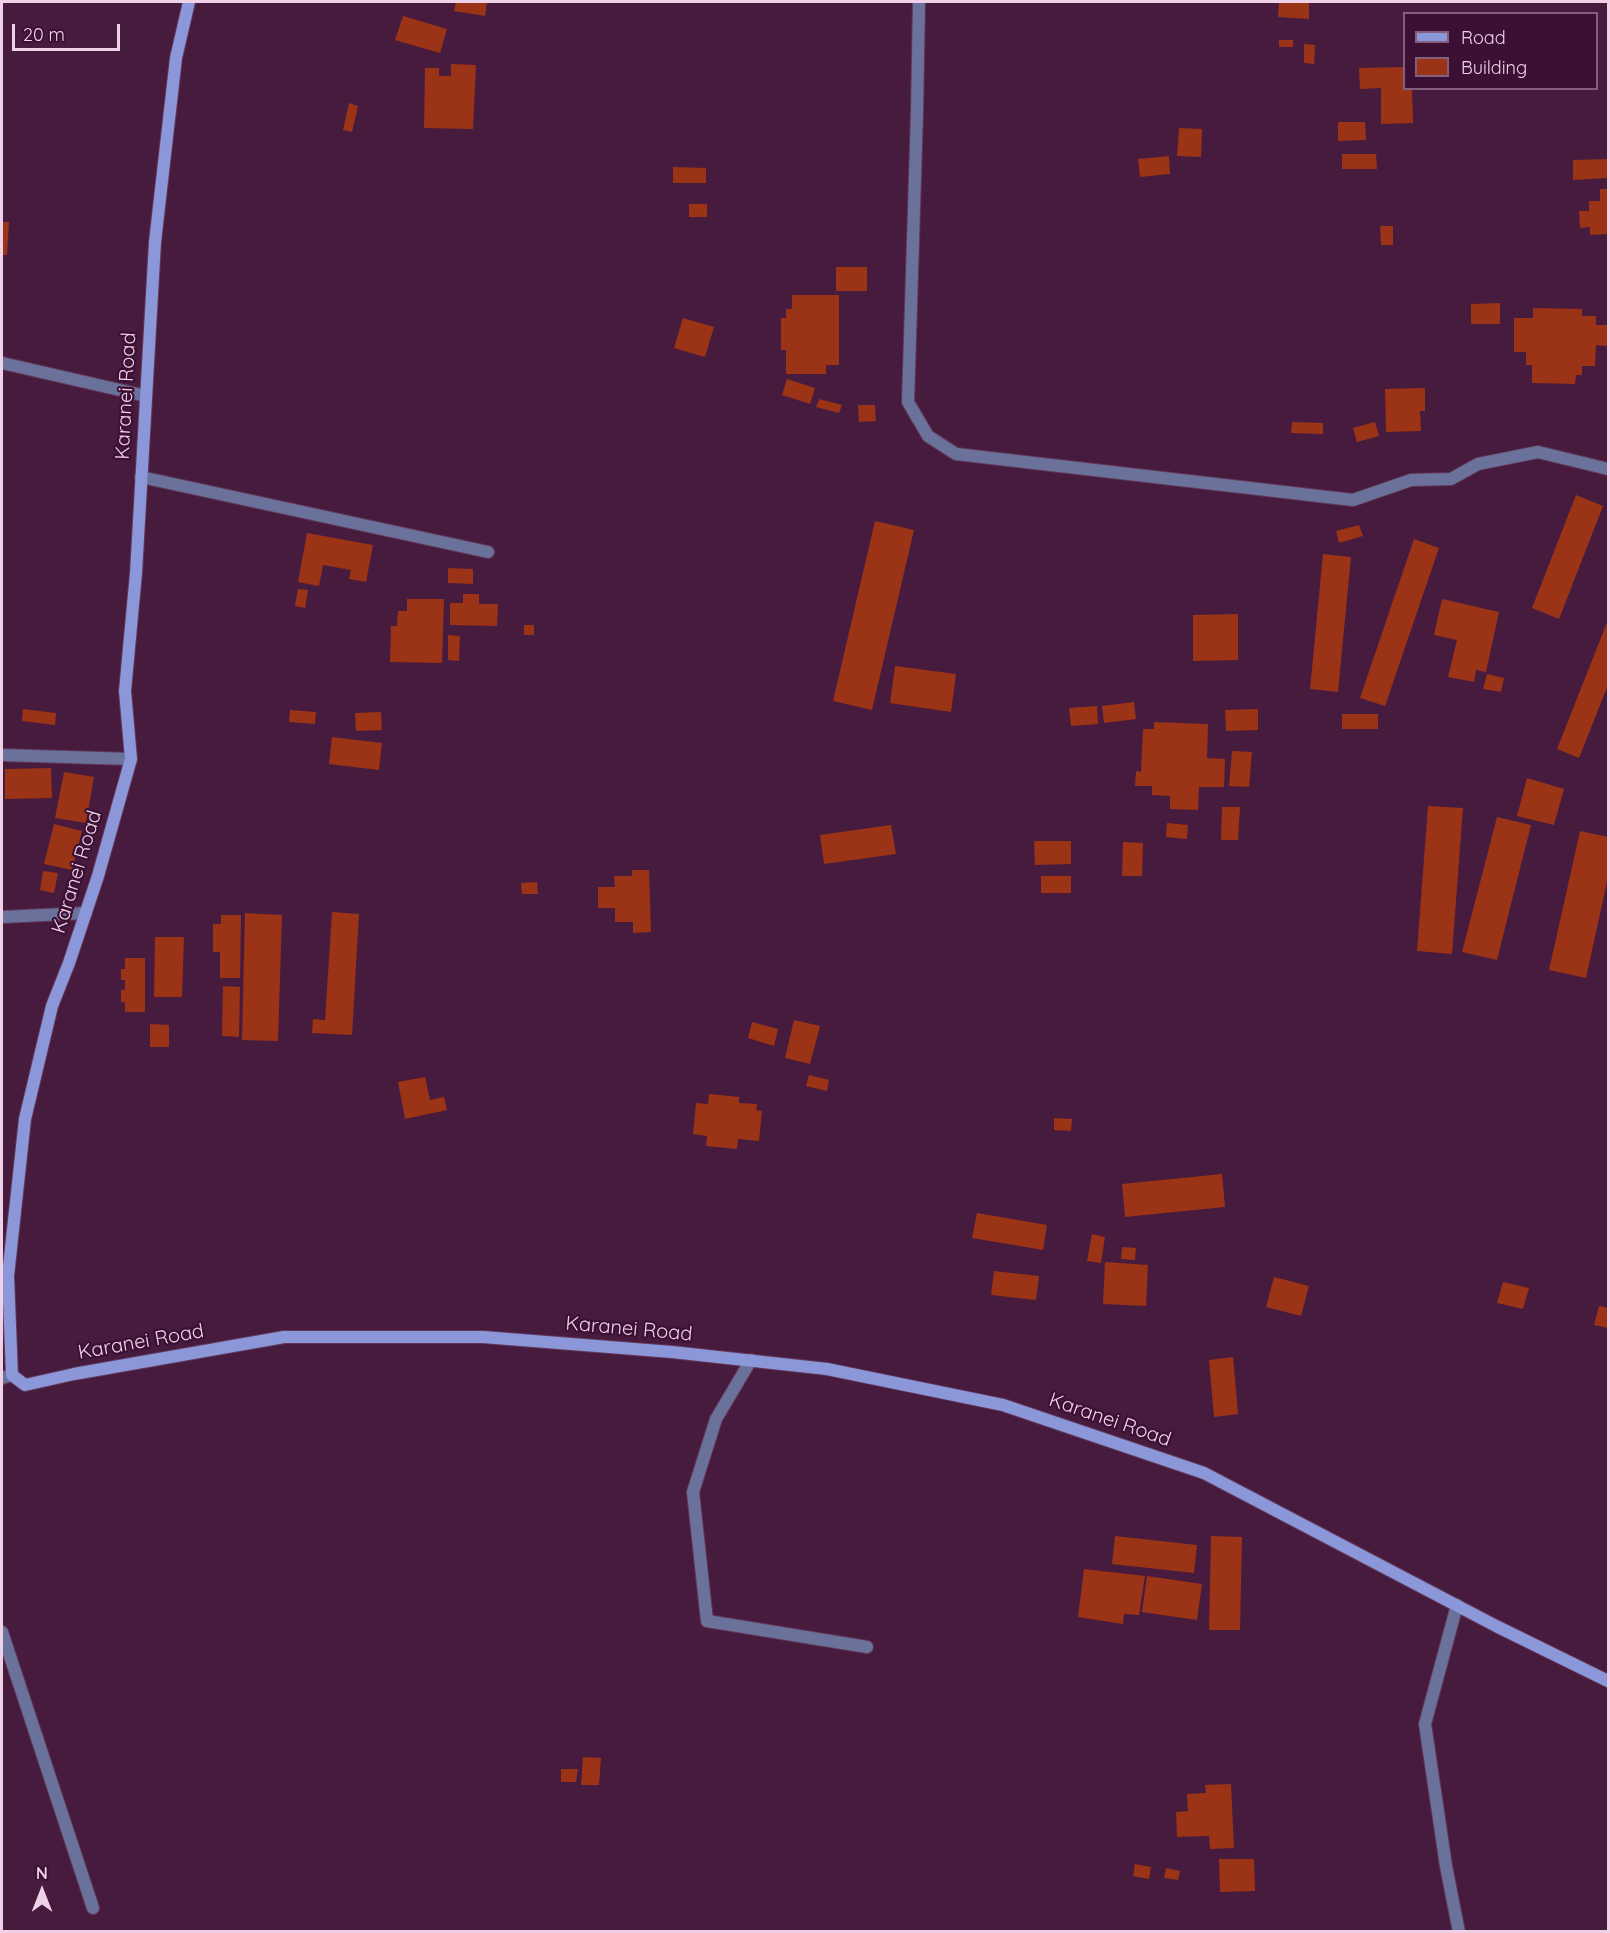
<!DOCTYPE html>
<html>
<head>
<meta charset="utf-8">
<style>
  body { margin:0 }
  #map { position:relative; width:1610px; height:1933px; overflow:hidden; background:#471b3e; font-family:Quicksand,sans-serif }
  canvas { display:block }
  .frame { position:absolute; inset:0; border:3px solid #efd2e7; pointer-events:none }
  .legend { position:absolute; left:1403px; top:12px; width:195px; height:78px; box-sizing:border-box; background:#3c1034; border:2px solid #845e7c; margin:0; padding:8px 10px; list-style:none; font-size:18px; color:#efd2e7 }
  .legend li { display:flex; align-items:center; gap:12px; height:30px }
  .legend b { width:30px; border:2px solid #845e7c }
  .north { position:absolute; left:12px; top:1861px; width:60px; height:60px; -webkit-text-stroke:4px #3c1034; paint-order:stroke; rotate:0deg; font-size:16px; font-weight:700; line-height:24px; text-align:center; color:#efd2e7 }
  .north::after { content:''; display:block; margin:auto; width:21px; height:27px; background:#efd2e7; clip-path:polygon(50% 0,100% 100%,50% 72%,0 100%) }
  .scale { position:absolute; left:12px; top:24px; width:108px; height:27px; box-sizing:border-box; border:3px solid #efd2e7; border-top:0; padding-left:8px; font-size:18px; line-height:21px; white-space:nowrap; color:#efd2e7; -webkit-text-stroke:4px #3c1034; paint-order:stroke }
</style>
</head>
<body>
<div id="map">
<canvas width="1610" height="1933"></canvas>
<div class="frame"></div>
<ul class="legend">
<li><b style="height:8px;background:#8b97d9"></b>Road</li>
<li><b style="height:16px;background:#9b3317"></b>Building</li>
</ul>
<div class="north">N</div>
<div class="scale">20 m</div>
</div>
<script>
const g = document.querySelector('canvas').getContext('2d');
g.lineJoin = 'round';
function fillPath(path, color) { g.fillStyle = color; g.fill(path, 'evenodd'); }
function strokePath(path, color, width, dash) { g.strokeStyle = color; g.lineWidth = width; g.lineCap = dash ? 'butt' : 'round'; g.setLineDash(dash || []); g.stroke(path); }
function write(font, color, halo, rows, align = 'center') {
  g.font = font + ' Quicksand,sans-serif'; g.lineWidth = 4.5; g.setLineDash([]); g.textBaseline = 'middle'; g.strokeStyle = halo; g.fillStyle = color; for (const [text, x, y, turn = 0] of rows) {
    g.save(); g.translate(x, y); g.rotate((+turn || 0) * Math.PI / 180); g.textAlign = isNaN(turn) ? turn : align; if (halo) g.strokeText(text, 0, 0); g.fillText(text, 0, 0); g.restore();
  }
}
fillPath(new Path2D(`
  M456 2H487L485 16 454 11Z
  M1279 2H1309V19L1278 17Z
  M403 16 447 29 440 53 395 40Z
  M1279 40H1293V47H1279Z
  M1304 44 1315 45 1314 64 1304 63Z
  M451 64 476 65 473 129 424 128 425 68H439V76H451Z
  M1404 67V88H1412L1413 123 1381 124V88L1360 89 1359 68Z
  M349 103 358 106 352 132 343 130Z
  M1338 122H1365L1366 140 1338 141Z
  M1179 128 1202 129 1201 157 1177 156Z
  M1342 154H1376L1377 169H1342Z
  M1169 156 1170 174 1140 177 1138 159Z
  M1608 159V178L1573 180V160Z
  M673 167 706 168V183H673Z
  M1600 189H1608V234L1590 235V227L1580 228 1579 211H1589V201H1600Z
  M689 204H707V217H689Z
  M2 222H9L7 255H2Z
  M1380 226H1393V245H1381Z
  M836 267H867V291H836Z
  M792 295H839V365H826V374H786V350H781V318H786V309H792Z
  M1500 303V324H1471V304Z
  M1533 308 1582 309V316H1596V325H1608L1607 346 1596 345 1595 366H1582V375H1576L1575 384 1532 383V365H1526V352H1514V318H1533Z
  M683 318 714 327 705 357 674 348Z
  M787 379 815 388 810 404 782 395Z
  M1425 388V411H1420L1421 431 1386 432 1385 389Z
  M819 399 842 405 839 413 816 407Z
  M858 405H875L876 421 859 422Z
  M1292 422 1323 423V434L1291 433Z
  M1375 422 1379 436 1357 442 1353 428Z
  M1576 495 1603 506 1559 619 1532 608Z
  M875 521 914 530 872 710 833 701Z
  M1359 525 1363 536 1339 543 1336 531Z
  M307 533 373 545 366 582 349 579 351 570 323 565 319 586 298 582Z
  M1414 539 1439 548 1385 706 1360 698Z
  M1323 554 1351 557 1338 692 1310 689Z
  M448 568 473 569V584L448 583Z
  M298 589 308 590 305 608 295 606Z
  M463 594H479V604H498L497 626 450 625V603H463Z
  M407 599H444L442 663 390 662 391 626H397L398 611H407Z
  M1442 599 1499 612 1486 672 1476 670 1474 682 1448 677 1457 640 1434 635Z
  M1238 614V660L1193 661V615Z
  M1608 620V685L1579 758 1557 749Z
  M524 625H534V635H524Z
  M448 635 460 636 459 661 448 660Z
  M895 666 956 674 951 712 890 703Z
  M1487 674 1504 678 1501 692 1483 689Z
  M1134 702 1136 719 1104 723 1102 706Z
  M1097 706 1098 724 1071 726 1069 708Z
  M23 709 56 713 55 725 22 721Z
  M1258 709V730L1226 731 1225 710Z
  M290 710 316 712 315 724 289 722Z
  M381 712 382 730 356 731 355 713Z
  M1342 714H1378V729H1342Z
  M1154 722 1208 724 1207 758 1225 759 1224 787H1199L1198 810 1170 809V796L1152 795V786H1135L1136 771 1141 772 1143 729H1154Z
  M332 737 382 743 379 770 329 764Z
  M1232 751 1252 752 1249 787 1229 786Z
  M51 768 52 798 5 799V769Z
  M64 772 94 777 86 823 55 818Z
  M1527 778 1564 789 1554 825 1517 816Z
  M1428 806 1463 808 1452 954 1417 951Z
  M1222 807H1240L1238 840H1221Z
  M1497 817 1531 825 1497 960 1462 952Z
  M1167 823 1188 825 1187 839 1166 837Z
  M54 824 82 831 72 870 44 864Z
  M891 825 896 854 824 864 820 835Z
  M1580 831 1608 837V877L1586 978 1549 970Z
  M1034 841H1071V864L1035 865Z
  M1123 842 1143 843 1142 876H1122Z
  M632 870H649L651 932 633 933V922H615V908H598V887H615L614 876H632Z
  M43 871 58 873 54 893 40 890Z
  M1041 876H1071V893H1041Z
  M537 882 538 894H522L521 883Z
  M332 912 359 914 352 1035 312 1033 313 1019 325 1020Z
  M245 913 282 915 278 1041 242 1040Z
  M221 915H241L240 978H220V952H213V924H221Z
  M155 937H184L182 997H154Z
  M125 958H145V1012H125V1002H121V990H125V980H121V969H125Z
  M223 986 240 987 239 1037 222 1036Z
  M794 1020 820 1026 810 1064 785 1058Z
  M752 1022 778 1029 774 1046 748 1038Z
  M150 1024 169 1025V1047H150Z
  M809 1075 829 1080 827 1091 806 1086Z
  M425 1077 430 1100 444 1097 447 1110 405 1119 398 1082Z
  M709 1094 739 1097V1103L757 1104 756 1110 762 1111 759 1141 738 1139 737 1149 706 1146 707 1136 693 1134 696 1103 708 1104Z
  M1054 1118 1072 1119 1071 1131 1054 1130Z
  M1222 1174 1225 1207 1125 1217 1122 1184Z
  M977 1213 1047 1225 1043 1250 972 1238Z
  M1092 1234 1105 1237 1101 1263 1087 1261Z
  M1122 1247 1136 1248 1135 1260 1121 1259Z
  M1105 1262 1148 1265 1146 1306 1103 1304Z
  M994 1271 1039 1276 1036 1300 991 1295Z
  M1274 1277 1309 1286 1301 1316 1266 1307Z
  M1503 1282 1529 1288 1523 1309 1497 1303Z
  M1599 1306 1608 1308V1328L1594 1325Z
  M1233 1357 1238 1414 1214 1417 1209 1360Z
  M1115 1536 1197 1545 1194 1573 1112 1564Z
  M1211 1536 1242 1537 1240 1630H1209Z
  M1084 1569 1145 1576 1139 1615 1124 1614 1123 1624 1078 1617Z
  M1147 1576 1202 1584 1197 1620 1142 1612Z
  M583 1757 601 1758 599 1785H581Z
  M561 1769H578L576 1782H561Z
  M1231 1784 1234 1848 1210 1849 1209 1836 1177 1837 1176 1812 1188 1811 1187 1794 1206 1793 1205 1785Z
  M1219 1859H1254L1255 1891 1220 1892Z
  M1135 1864 1151 1867 1149 1879 1133 1876Z
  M1166 1868 1180 1871 1178 1880 1164 1878Z`), '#9b3317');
const lane = new Path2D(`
  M141 477 488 552
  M2 755 131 759
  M2 917 86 913
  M1457 1605 1425 1724 1446 1866 1459 1932`);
const street = new Path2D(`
  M919 2 917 112 908 402 928 436 956 454 1353 500 1411 480 1451 479 1478 464 1538 452 1608 469
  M2 363 146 396
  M751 1360 716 1419 693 1492 707 1621 867 1647
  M2 1378 12 1375
  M2 1632 93 1908`);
const secondary = new Path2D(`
  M189 2 176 58 155 242 136 573 125 691 131 759 98 876 69 963 52 1006 25 1119 8 1276 12 1375 25 1385 74 1374 284 1337H483L672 1352 827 1369 1003 1405 1204 1473 1496 1626 1608 1681`);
strokePath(lane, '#623859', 14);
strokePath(street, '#623859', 14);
strokePath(secondary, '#623859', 14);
strokePath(lane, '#6a729b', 12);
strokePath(street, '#6a729b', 12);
strokePath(secondary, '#8b97d9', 12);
write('20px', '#efd2e7', '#3c1034', [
  ["Karanei Road",126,396,-87],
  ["Karanei Road",77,872,-73],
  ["Karanei Road",629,1329,5],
  ["Karanei Road",141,1342,-10],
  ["Karanei Road",1110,1420,19]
]);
</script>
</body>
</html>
